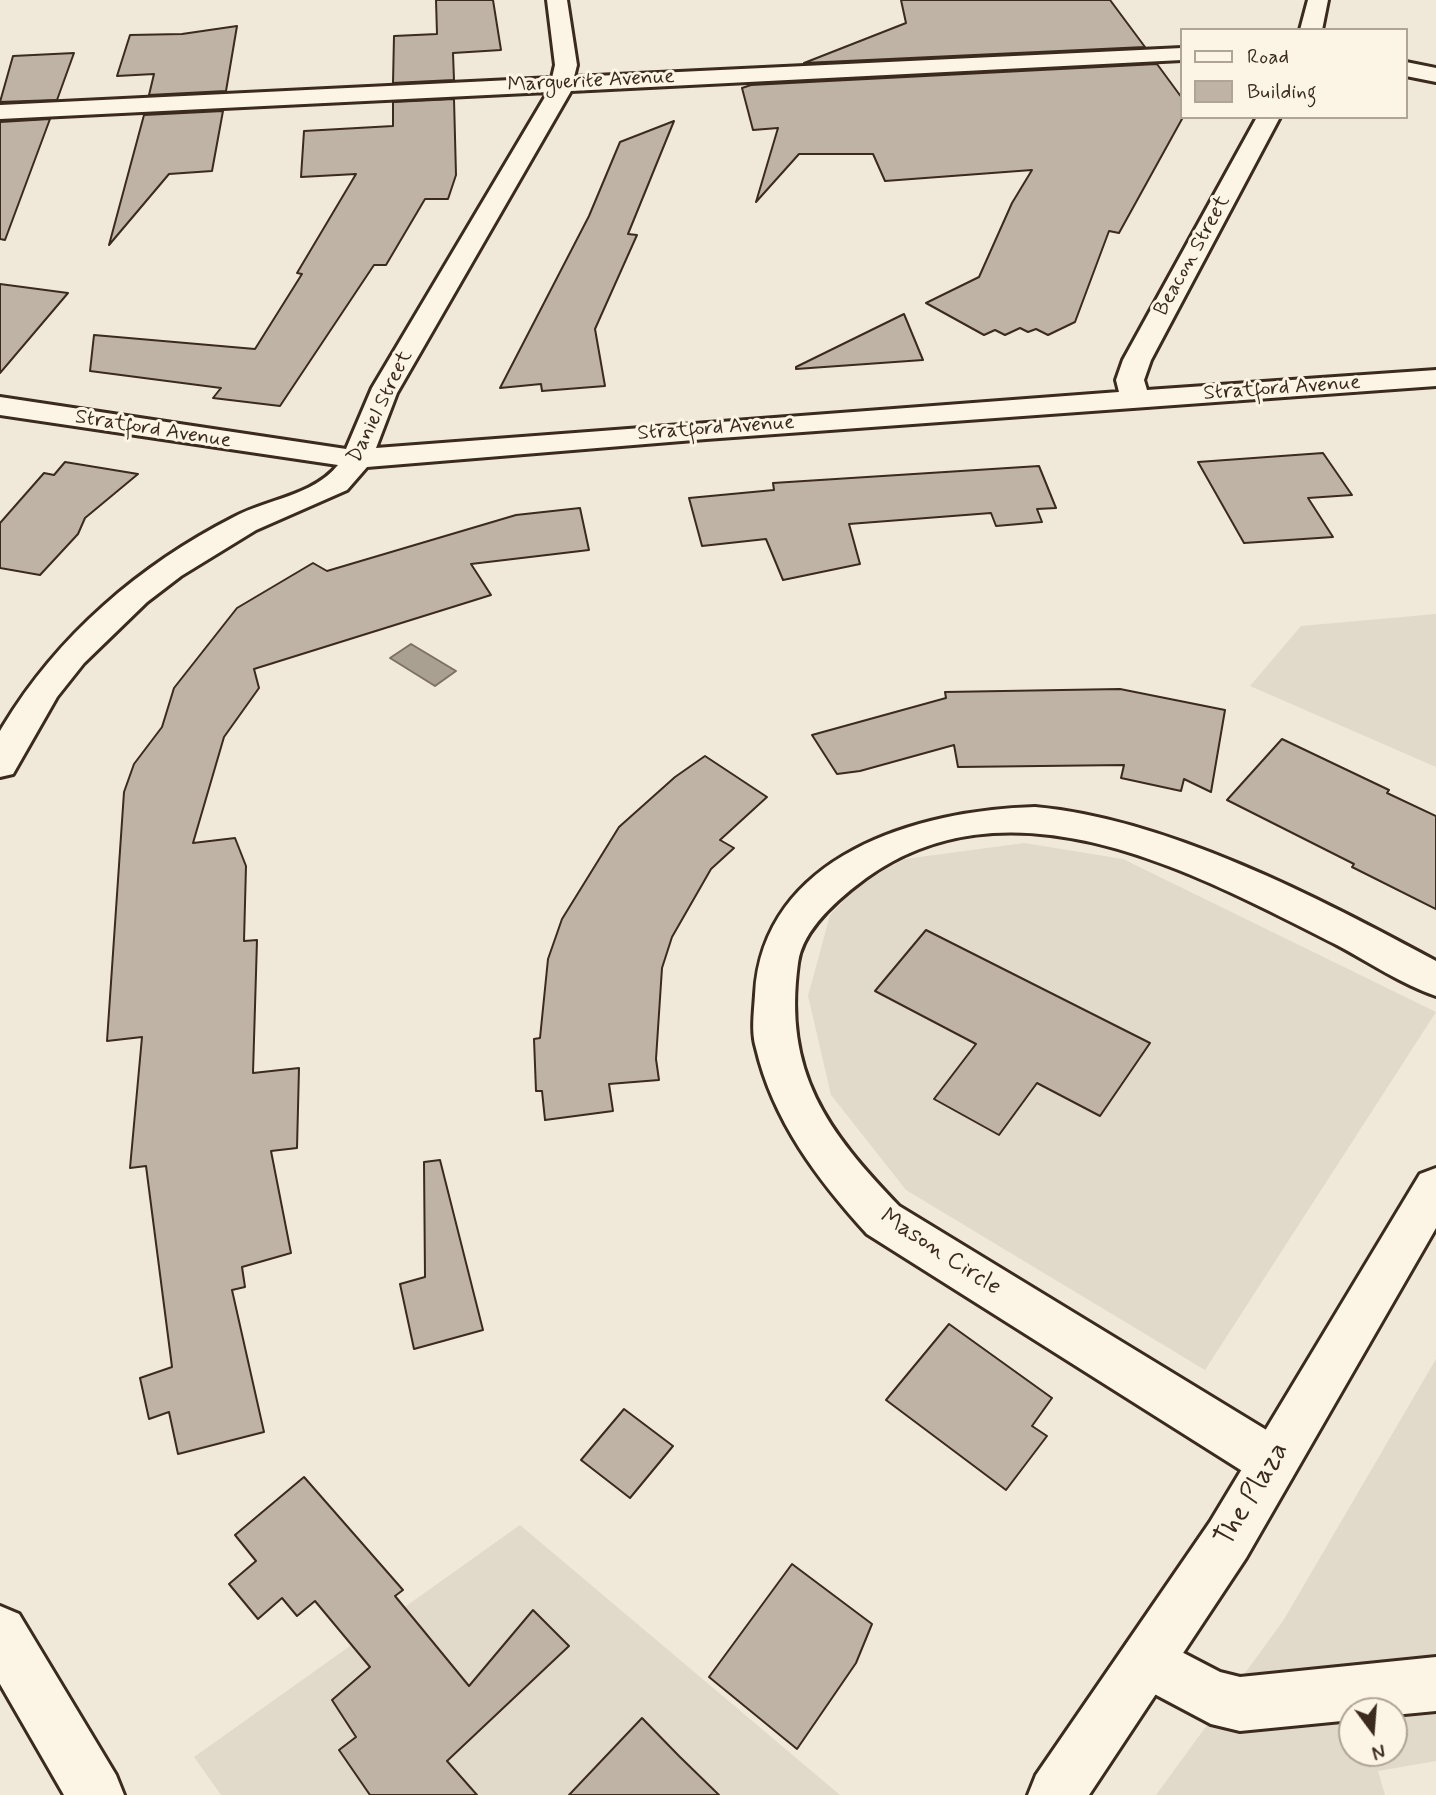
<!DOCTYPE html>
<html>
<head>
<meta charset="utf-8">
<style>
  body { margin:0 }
  #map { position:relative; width:1436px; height:1795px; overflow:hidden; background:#f0e9d9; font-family:Mynerve,sans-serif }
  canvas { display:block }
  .legend { position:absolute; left:1180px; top:28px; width:228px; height:91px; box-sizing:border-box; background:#fcf5e5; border:2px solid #afa495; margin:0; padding:9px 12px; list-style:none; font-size:21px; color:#3b2a1e }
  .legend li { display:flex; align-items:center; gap:14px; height:35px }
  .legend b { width:35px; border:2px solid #afa495 }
  .north { position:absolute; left:1338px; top:1697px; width:70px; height:70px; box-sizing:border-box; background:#fcf5e5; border:2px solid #afa495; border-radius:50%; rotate:164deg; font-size:19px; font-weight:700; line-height:28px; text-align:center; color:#3b2a1e }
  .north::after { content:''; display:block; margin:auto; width:24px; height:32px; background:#3b2a1e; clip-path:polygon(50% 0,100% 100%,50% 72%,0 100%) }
</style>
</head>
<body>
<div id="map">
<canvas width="1436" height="1795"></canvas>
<ul class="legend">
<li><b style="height:9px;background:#fcf5e5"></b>Road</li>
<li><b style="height:19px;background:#beb3a4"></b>Building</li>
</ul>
<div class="north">N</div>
</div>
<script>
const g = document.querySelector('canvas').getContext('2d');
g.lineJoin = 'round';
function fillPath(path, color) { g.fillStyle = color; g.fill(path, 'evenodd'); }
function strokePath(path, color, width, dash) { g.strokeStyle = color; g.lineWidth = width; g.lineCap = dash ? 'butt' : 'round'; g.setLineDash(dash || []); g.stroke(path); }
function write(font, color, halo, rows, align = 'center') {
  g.font = font + ' Mynerve,sans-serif'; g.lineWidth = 6; g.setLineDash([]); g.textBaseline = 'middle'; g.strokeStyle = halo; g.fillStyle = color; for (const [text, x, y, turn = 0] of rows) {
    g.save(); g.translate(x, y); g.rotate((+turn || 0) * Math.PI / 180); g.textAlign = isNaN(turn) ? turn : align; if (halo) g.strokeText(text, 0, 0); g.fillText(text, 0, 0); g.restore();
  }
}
fillPath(new Path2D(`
  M1436 614V767L1250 686 1301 626Z
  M1024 843 1123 859 1436 1012 1205 1370 906 1190 831 1095 808 996 830 915 862 882 905 859Z
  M1436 1359V1761L1378 1771 1385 1795H1156L1283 1621ZM1352 1711H1394V1753H1352Z
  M520 1525 840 1795H221L194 1757Z`), '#e1d9c9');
const water = new Path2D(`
  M411 644 456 671 435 686 390 658Z`);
fillPath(water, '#aaa091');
strokePath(water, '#7e7163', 2);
const building = new Path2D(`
  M436 0H493L501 50 453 53 454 80 393 83 394 36 437 34Z
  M901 0H1110L1145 47 804 63 906 23Z
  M237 26 226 91 149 95 154 74 117 76 130 35 182 34Z
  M74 53 57 100 0 102 13 56Z
  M1157 64 1182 98V119L1119 233 1109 231 1075 322 1048 335 1036 329 1028 332 1020 328 1005 335 995 330 984 335 926 303 979 277 1012 203 1032 170 885 181 873 154H799L756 202 778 128 753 130 742 88 751 85Z
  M454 99 456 175 448 199H425L386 265H374L280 406 213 398 221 388 90 371 94 335 255 349 302 274 297 273 356 174 301 177 304 131 393 126V102Z
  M223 111 212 171 169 174 109 245 144 115Z
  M50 119 5 240 0 239V122Z
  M674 121 628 234 637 235 595 329 605 386 542 391 541 384 500 388 589 216 620 142Z
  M0 284 68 293 0 373Z
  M904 314 923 360 796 369V367Z
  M1323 453 1352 495 1308 498 1333 537 1244 543 1198 462Z
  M65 462 138 474 85 518 78 534 40 575 0 568V523L44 473 54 475Z
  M1039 466 1056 508 1037 509 1042 522 996 526 991 513 849 524 860 564 783 580 766 539 702 546 689 498 774 490 773 483Z
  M580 508 589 550 471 564 491 595 254 669 259 688 224 737 193 843 235 838 246 866 244 941 257 940 253 1073 299 1068 297 1148 271 1151 291 1253 242 1267 245 1287 232 1290 264 1432 178 1454 169 1412 149 1419 140 1378 172 1367 146 1166 130 1168 142 1037 107 1041 124 792 134 764 162 727 174 688 237 608 313 563 327 571 516 515Z
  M1120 689 1225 710 1211 792 1184 779 1181 791 1121 778 1124 765 958 767 954 745 860 771 837 774 812 735 946 698 945 692Z
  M1282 739 1389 790 1387 793 1436 816V909L1352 867 1354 864 1227 800Z
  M705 756 767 797 720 840 734 848 711 869 672 937 662 968 656 1059 659 1080 609 1084 613 1111 545 1120 542 1091H536L534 1039 540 1038 548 959 562 919 619 827 675 777Z
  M926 930 1150 1043 1100 1116 1037 1083 999 1135 934 1099 976 1044 875 991Z
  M440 1160 483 1330 414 1349 400 1284 425 1277 424 1162Z
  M949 1324 1052 1398 1032 1426 1047 1436 1006 1490 886 1400Z
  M624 1409 673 1446 630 1498 581 1460Z
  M304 1477 403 1590 395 1596 469 1686 533 1610 569 1646 447 1761 477 1795H370L339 1750 356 1737 332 1700 370 1667 315 1601 297 1616 282 1598 258 1619 229 1584 256 1561 235 1535Z
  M792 1564 872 1624 856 1663 797 1749 709 1677Z
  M642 1718 679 1756 719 1795H569Z`);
fillPath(building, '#beb3a4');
strokePath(building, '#3b2a1e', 2);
const minor = new Path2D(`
  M547 0H567L577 65 574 77 1182 48V60L571 91 397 393 376 448 1119 392 1116 380 1123 360 1257 117H1280L1151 360 1144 380 1147 390 1436 370V386L706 439 367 467 347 490 256 530 181 576 147 602 84 663 57 697 13 774 0 777V731L3 726C58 635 140 565 234 517 267 499 313 496 338 465L0 415V397L346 449 372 388 548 92 0 119V105L552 78 555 65Z
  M1308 0H1328L1322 30H1300Z
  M1406 62 1436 68V82L1406 76Z
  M1035 807C1168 819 1319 898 1436 961V996C1401 984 1369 962 1337 945 1198 875 1014 772 866 878 839 898 802 929 798 963 783 1073 827 1131 899 1206L1291 1445 1298 1462 1291 1479 1273 1486 1255 1479 867 1234C818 1180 773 1121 756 1048 751 1032 754 1012 755 995 762 855 919 810 1035 807Z
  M0 1606 19 1614 116 1775 124 1795H64L0 1684Z
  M1147 1634 1220 1672 1240 1677 1436 1657V1711L1394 1715V1711H1352V1720L1240 1731 1211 1724 1128 1680 1120 1661 1128 1642Z`);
const major = new Path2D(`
  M1436 1168V1228L1246 1558 1089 1795H1028L1036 1775 1210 1522 1420 1174Z`);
strokePath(minor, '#3b2a1e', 6);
strokePath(major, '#3b2a1e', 6);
fillPath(minor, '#fcf5e5');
fillPath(major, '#fcf5e5');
write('21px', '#3b2a1e', '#fcf5e5', [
  ["Marguerite Avenue",591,82,-3],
  ["Beacon Street",1193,256,-61],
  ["Stratford Avenue",1282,389,-4],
  ["Daniel Street",381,407,-64],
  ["Stratford Avenue",716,429,-4],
  ["Stratford Avenue",153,430,9]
]);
write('24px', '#3b2a1e', '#fcf5e5', [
  ["Mason Circle",940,1253,33]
]);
write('28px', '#3b2a1e', '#fcf5e5', [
  ["The Plaza",1253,1495,-59]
]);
</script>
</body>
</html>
